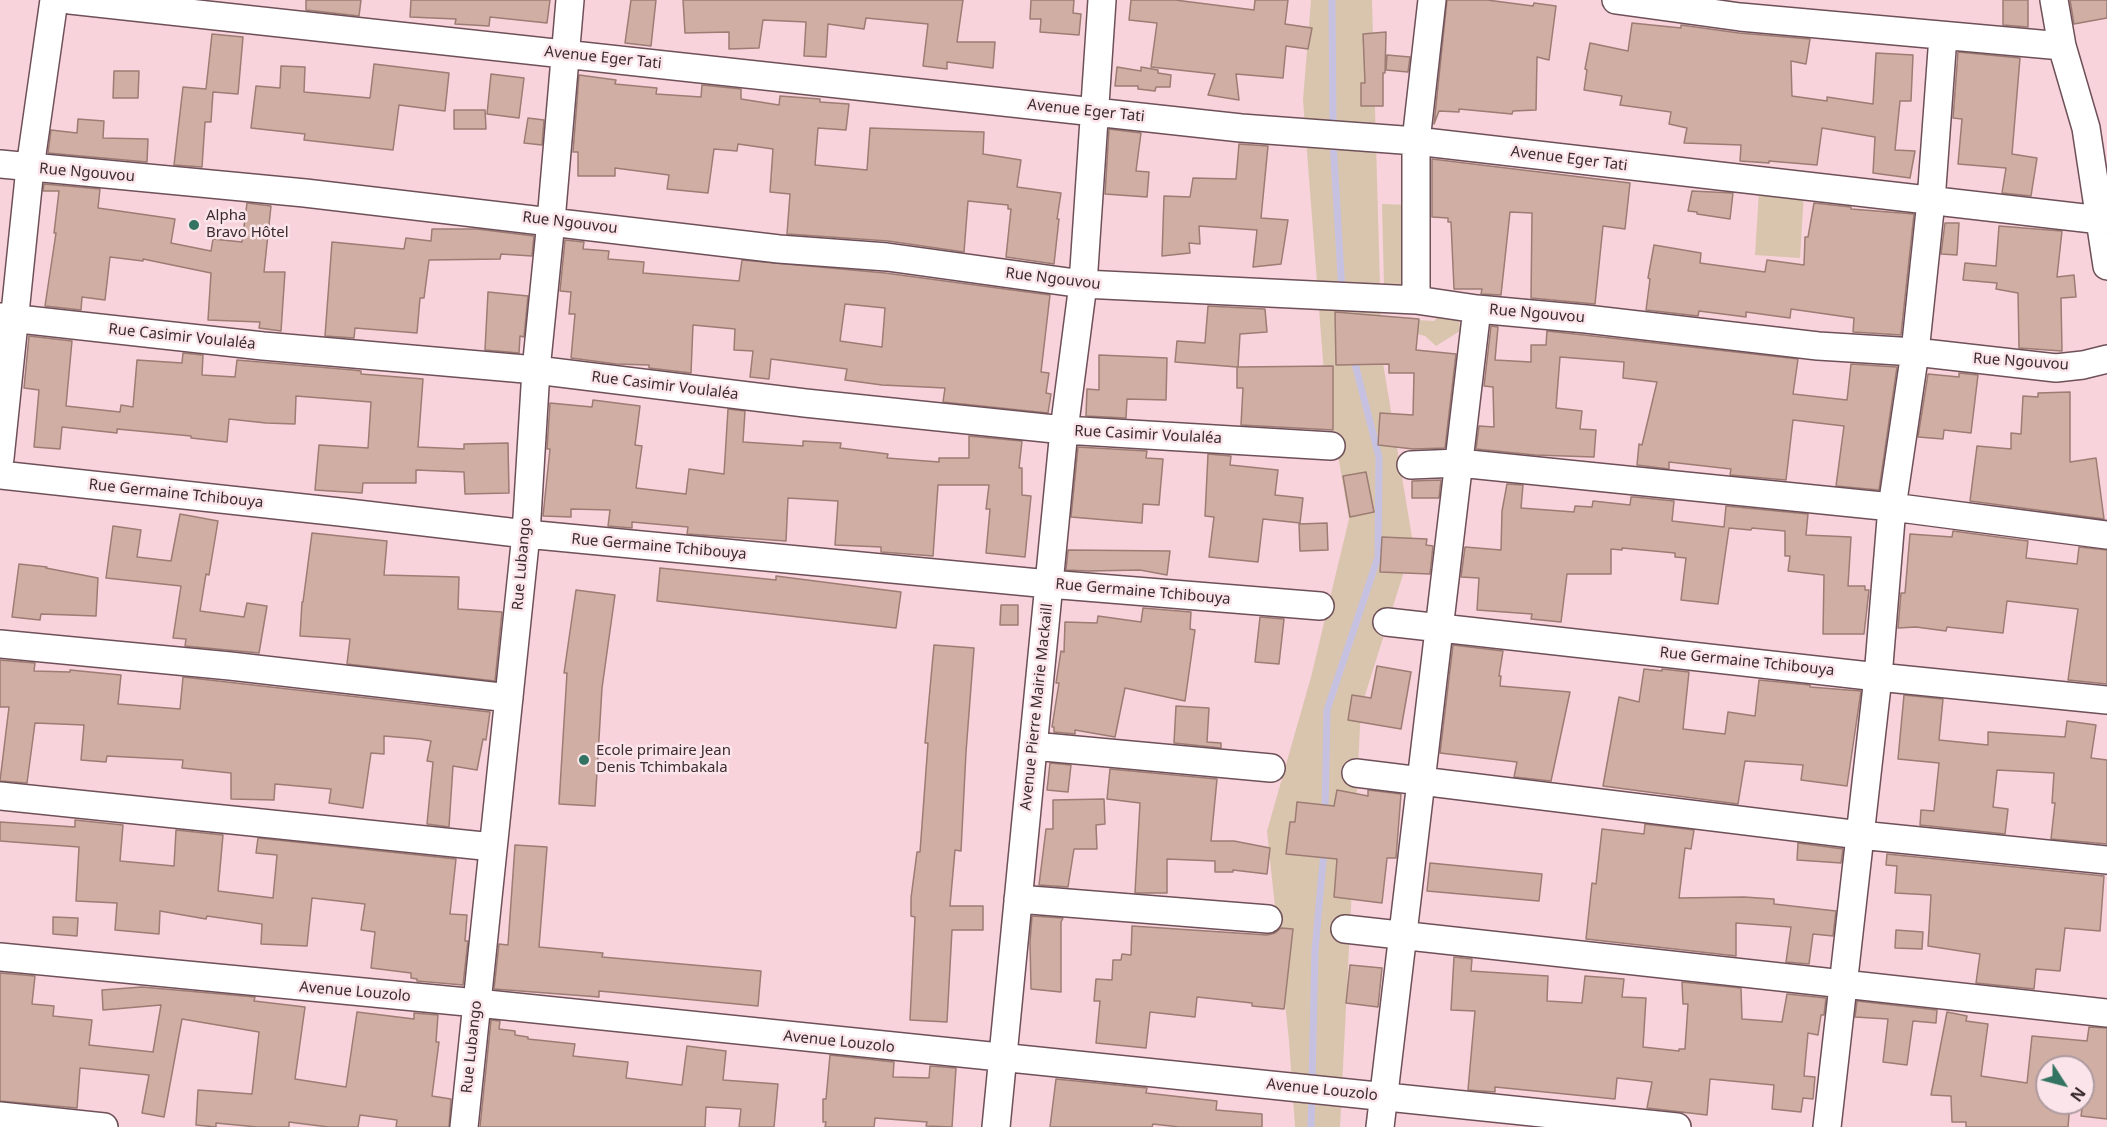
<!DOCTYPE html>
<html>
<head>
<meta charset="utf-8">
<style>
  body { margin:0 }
  #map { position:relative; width:2107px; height:1127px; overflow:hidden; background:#f8d3dc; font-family:"Noto Sans",sans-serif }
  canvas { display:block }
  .north { position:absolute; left:2035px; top:1055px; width:60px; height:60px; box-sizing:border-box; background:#fbe5ea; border:2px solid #ae9ba0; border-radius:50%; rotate:126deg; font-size:16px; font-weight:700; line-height:24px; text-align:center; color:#3a2c30 }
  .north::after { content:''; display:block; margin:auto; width:21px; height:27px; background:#327362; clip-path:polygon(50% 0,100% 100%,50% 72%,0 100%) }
</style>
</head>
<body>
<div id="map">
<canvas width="2107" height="1127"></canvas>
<div class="north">N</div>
</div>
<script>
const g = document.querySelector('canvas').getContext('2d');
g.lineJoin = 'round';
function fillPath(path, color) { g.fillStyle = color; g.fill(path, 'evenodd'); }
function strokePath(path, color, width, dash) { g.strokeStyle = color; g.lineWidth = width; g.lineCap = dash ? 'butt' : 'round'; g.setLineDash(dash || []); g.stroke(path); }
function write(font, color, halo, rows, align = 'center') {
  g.font = font + ' "Noto Sans",sans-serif'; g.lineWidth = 5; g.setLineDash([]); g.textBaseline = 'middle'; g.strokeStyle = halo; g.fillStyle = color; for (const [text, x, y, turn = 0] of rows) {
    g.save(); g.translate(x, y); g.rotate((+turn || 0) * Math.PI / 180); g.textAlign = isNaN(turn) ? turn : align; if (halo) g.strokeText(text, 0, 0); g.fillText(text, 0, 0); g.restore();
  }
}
fillPath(new Path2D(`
  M1311 0H1372L1382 357 1413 543 1361 708 1340 1127H1295L1289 1041 1267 831 1311 677 1349 519 1324 374 1303 100Z
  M1759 191 1804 193 1800 258 1755 255Z
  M1382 204 1411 205 1413 292 1384 287Z
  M1459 313 1460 331 1436 346 1425 336 1414 333 1418 320 1434 321 1440 314Z`), '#d9c5ae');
strokePath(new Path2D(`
  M1332 0 1333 130
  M1333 141 1342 292
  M1325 813 1327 710 1378 557 1379 457 1353 356
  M1312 1082 1315 950 1324 851
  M1311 1127 1312 1094`), '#c6c1e1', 7);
const building = new Path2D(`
  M306 0H361L359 16 306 10Z
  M411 0H550L547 23 490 17 489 26 455 24 456 19 410 17Z
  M631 0H656L651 46 625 43Z
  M683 0H963L957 42H995L993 68 947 62V69L923 66 928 24 866 18 864 29 828 24 826 57 804 56 806 22 763 20 759 48 729 49V32L685 33Z
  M1031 0H1074L1073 13 1081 14 1079 35 1040 32 1041 19H1030Z
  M1131 0H1175L1254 10 1255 0H1288L1285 24 1312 28 1308 49 1286 46 1283 78 1236 74 1239 100 1208 95 1215 74 1151 67 1157 23 1129 20Z
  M1447 0H1487L1533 6 1534 3 1556 6 1549 60 1537 57 1536 110 1513 111 1512 114 1459 109V112L1439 111 1434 124Z
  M2003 0H2028V27L2003 25Z
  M2070 0H2107V18L2074 24Z
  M1632 23 1681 28V25L1739 33 1810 39 1806 64 1791 61 1792 96 1827 101V97L1873 104 1876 53 1913 55 1911 101H1900L1895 150 1915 151 1910 178 1873 173 1875 137 1822 128 1817 165 1769 161V163L1740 161 1741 145 1684 143 1687 128 1669 124 1671 112 1620 105 1622 96 1584 90 1587 70 1585 69 1590 43 1628 51Z
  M1386 32 1385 73H1383V106H1361V83H1365L1363 34Z
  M212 34 243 37 238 94 213 92 211 122H205L202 167 174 165 183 87 206 89Z
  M1958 52 2020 58 2012 154 2037 158 2031 196 2002 193 2006 168 1958 164 1962 119 1953 118Z
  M1387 55 1410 57 1408 72 1386 70Z
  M374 64 449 73 445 111 399 105 393 150 304 140 305 134 251 128 256 86 280 88 281 66 305 67 304 92 370 98Z
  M1117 67 1141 71V67L1158 70V73L1171 75 1170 87H1156L1155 91 1138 89V86H1115Z
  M114 71H139L138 98H113Z
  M491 74 524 78 519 118 487 114Z
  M579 75 616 80 615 84 657 88 656 94 701 97 702 85 741 89V99L779 105 780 96 820 99V102L849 104 846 130 818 128 815 165 867 170 870 128 984 132 983 154 1021 160 1017 187 1061 193 1057 219H1059L1054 264 1006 257 1011 209H1008V205L968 201 964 252 888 241 787 234 790 194 770 192 773 149 738 144 737 151 714 149 708 193 667 189 669 175 615 168V176H578V152H573Z
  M454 110H485L486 129H454Z
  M528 118 544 120 542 145 524 143Z
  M78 119 104 121 103 138 148 139 147 162 48 153 51 130 77 133Z
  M1109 129 1141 133 1136 171 1149 172 1147 197 1105 194Z
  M1239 144 1268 146 1261 218 1288 220 1281 264 1253 267 1257 230 1199 226 1200 244 1189 243 1190 253 1162 256 1164 196 1190 197 1193 178 1236 179Z
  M1432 159 1630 183 1625 229 1603 226 1595 304 1531 298 1532 213 1510 212 1501 295 1481 294 1482 289H1454L1451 222H1448V218L1432 217Z
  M44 184 100 189 98 208 175 219 171 243 211 251 213 239 242 242 247 203 271 206 264 272H285L281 331 259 328 260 322 208 320 211 273 143 259V261L110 257 105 300 82 297 81 310 45 306 56 233H54L59 191H43Z
  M1692 191 1733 193 1730 219 1697 214V212L1688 211Z
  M1814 203 1851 207V209L1914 214 1901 335 1853 332 1854 318 1791 309 1790 318 1746 312V317L1699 311 1698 316 1646 310 1650 279 1648 278 1654 245 1701 253 1700 263 1765 272 1767 260 1804 265 1805 237H1808Z
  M1945 223H1959L1957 255 1941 254Z
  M1999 226 2062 231 2057 277 2074 275 2076 297 2061 298 2062 351 2019 348 2018 293 1996 289 1997 283 1963 280 1965 263 1996 266Z
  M432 229H477L534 236 532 256 501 254 500 259 429 260 424 298H420L417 333 355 328 354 338 325 336 332 242 404 249 406 238 431 241Z
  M565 240 584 242 583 249 609 251 608 259 644 262 643 273 739 281 742 260 885 273 1050 295 1041 372 1049 373 1046 393 1051 394 1048 413 943 402 945 388 882 385 845 380 847 369 771 359 769 379 750 377 753 351 734 350 735 329 693 325 691 373 649 368V365L616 364 571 358 575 314H569L571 292 560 291ZM845 304 885 308 882 347 840 341Z
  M488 292 528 296 524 337 520 336 519 353 485 350Z
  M1208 306 1265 309 1267 332 1240 334 1238 367 1333 366V430L1241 425 1243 388H1237V367L1175 362 1177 341 1205 343Z
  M1335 312 1419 319 1416 350 1456 354 1445 448 1413 449 1378 445 1380 413 1413 415 1414 373H1389V364L1336 365Z
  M1491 326 1498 327 1495 360 1531 362V345H1546L1547 331 1584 335 1798 359 1793 394 1847 400 1851 364 1897 367 1879 490 1836 486 1844 426 1793 420 1786 480 1730 475 1731 469 1669 462V469L1637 465 1639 444 1642 445 1657 382 1623 378 1624 362 1560 357 1556 408 1582 411 1580 429 1596 430 1594 457 1535 455 1476 449 1479 426 1494 427 1493 387 1484 386Z
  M29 336 72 341 66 406 120 412 121 405 133 407 137 360 182 363 183 353 203 355 202 375 235 377 237 360 353 370 361 371V374L423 379 418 447 464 449V444L508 443 509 493 465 494 464 472 416 470V483H363L362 493 315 490 319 445 368 448 371 402 296 396 295 424 266 423 229 419 227 442 191 438V436L117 429V433L62 427 60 449 34 447 39 390 24 388Z
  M1099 355 1167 358 1166 400 1127 399 1126 418 1086 416 1087 389 1099 390Z
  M1959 373 1978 375 1971 433 1944 430 1943 439 1918 437 1928 374 1959 377Z
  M2070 392V462L2096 458 2104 519 1970 501 1977 446 2011 449V433L2021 434 2023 396 2038 397V393Z
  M593 400 640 406 635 445 642 446 636 488 686 494 689 469 724 474 728 409 745 411 743 442 803 446V441L841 443 840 448 888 454 887 458 939 462V458H969V436L1022 441 1019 468H1022V495L1031 496 1025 557 986 553 990 509H986L989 485H938L933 556 881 552V547L835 545 838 501 788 498 786 541 687 534 688 527 632 522V528L608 526 610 510 571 509V517L543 516 550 449H547L550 403 592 407Z
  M1078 447 1147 451 1146 458 1163 459 1159 505 1143 504 1142 523 1071 517Z
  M1208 454 1231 456 1230 465 1278 470 1275 495 1303 498 1300 523 1263 519 1258 562 1209 557 1214 517 1205 516Z
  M1366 472 1374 512 1350 517 1343 476Z
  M1441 480 1439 498H1412V481Z
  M1507 484 1523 485 1521 508 1574 512 1575 506 1592 507 1593 501 1630 505 1631 497H1635L1674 501 1672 521 1724 527 1726 506 1808 514 1806 535 1851 537 1848 586H1865V590H1869L1864 634H1823L1824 575 1788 571 1790 556H1785V531L1752 528 1751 530 1729 528 1718 604 1681 600 1686 558 1675 557V553L1622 548V550L1611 549V574H1567L1561 622 1531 619 1532 614 1477 610 1479 578 1461 577 1465 547 1501 550 1502 511Z
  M180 514 218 521 209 575 206 574 200 611 244 617 247 603 267 606 259 653 185 646 186 639 173 638 181 586 106 578 113 526 141 530 137 557 171 561Z
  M1327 523 1328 550 1300 551 1299 524Z
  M1953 531 2028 541 2026 558 2077 564 2079 547 2107 550V684L2068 680 2078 609 2007 601 2003 633 1947 627 1946 631 1916 627 1898 628 1901 593H1905L1910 534 1952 537Z
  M312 533 387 541 384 575 459 577 458 609 502 612 495 681 347 664 350 639 300 636 302 602H303Z
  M1382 537 1427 539 1426 545 1433 546 1430 574 1380 572Z
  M1068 550 1170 551 1167 575 1140 570 1089 571 1066 570Z
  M19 564 47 567 46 568 98 578 96 616 41 614 40 620 12 617Z
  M660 568 776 580V576L901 592 896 628 657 601Z
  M576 590 615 595 602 688 595 806 559 804 567 673H564Z
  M1001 605H1018V625H1000Z
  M1143 608 1191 612 1190 629 1195 630 1185 701 1125 688 1115 737 1075 730V734L1054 732V727H1052L1059 683H1056L1061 651 1064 652 1065 622 1097 623 1098 616 1141 622Z
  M1260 617 1284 619 1279 664 1255 662Z
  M934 645 974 648 966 752 961 851 955 850 950 906H983V930H952L947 1022 910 1020 915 917 911 916V898L917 852H920L928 743H925Z
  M1453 645 1503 651 1499 676H1501L1500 686 1570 692 1551 781 1514 777 1517 762 1440 753Z
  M0 660 35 663 34 671 70 672V670L121 675 118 704 180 709 183 677 490 712 486 740 483 739 477 770 453 766 449 827 427 824 433 762 427 761 431 741 420 739 384 736V754L371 753 363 808 329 803 331 789 275 784 274 800 231 799V773L182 768 183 760 107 756 106 762 81 760 84 725 35 723 27 783 0 781 9 707H0Z
  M1377 666 1411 672 1401 729 1348 720 1352 695 1371 698Z
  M1644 669 1662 671V669L1689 672 1683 729 1725 734 1728 712 1755 716 1759 680 1810 685V687L1861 691 1847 786 1801 780 1803 765 1745 761 1738 804 1603 786 1619 697 1639 702Z
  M1904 695 1943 699 1939 740 1988 745V732L2065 737 2067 721 2096 725 2091 758 2107 760V844L2051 839 2055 803H2052L2054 773 1997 770 1993 807 2008 809 2005 834 1920 825 1921 810 1934 811 1939 763 1898 759Z
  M1176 706 1209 708 1207 742 1221 743V748L1174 743Z
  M1050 763 1071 765 1068 792 1047 790Z
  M1110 769 1217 779 1211 841H1234L1270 848 1267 874 1233 870V872H1215V861L1167 859V893H1135L1140 803 1107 799Z
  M1337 790 1368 796V790L1401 794 1396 858H1387L1382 903 1334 897 1337 859 1286 854 1290 822H1295L1297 802 1334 806Z
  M1104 799 1105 824 1096 825 1097 849H1074L1068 887 1039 885 1046 829H1053V800Z
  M75 820 123 825 120 861 174 866 176 830 223 835 218 891 273 898 277 855 256 853 258 838 456 859 450 914 467 915 465 941H468L463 985 417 981V979L411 978V973L371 968 375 932 361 930 365 904 312 898 307 946 261 944 262 924 207 916 206 919 160 911 159 934 115 930 117 903 76 901 79 847 0 841V822L75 827Z
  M1645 824 1694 830 1691 849 1685 848 1679 898 1744 897 1774 899V904L1836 911 1833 936 1813 934 1809 964 1786 962 1791 927 1736 923V956L1586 939 1592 883 1596 884 1602 829 1644 834Z
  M1798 843 1843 849 1841 863 1797 860Z
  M515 845 547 847 539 947 603 953 602 957 761 971 758 1006 599 991V997L494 989 499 944 508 945Z
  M1887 854 2104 876 2100 931 2065 928 2060 971 2036 969 2034 989 1976 983 1980 954 1928 946 1931 895 1895 893 1897 866 1886 865Z
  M1430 863 1542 874 1539 901 1427 891Z
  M1032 916 1063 918 1061 922V992L1031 989 1030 942Z
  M53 917 78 918 77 936 53 934Z
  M1132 926 1267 935 1275 933 1281 928 1293 929 1284 1009 1252 1006V1003L1197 997 1195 1017 1150 1012 1146 1048 1096 1043 1100 1001H1094L1096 979 1112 980 1113 960H1121L1122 954 1131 955Z
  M1896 930 1923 932 1922 949 1895 948Z
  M1454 957 1472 959 1471 971 1548 976 1547 1001 1582 1003 1585 976 1624 979 1622 997 1646 998 1643 1047 1679 1051V1049H1685L1688 1004H1683L1682 982 1741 988 1742 1019 1782 1022 1787 994 1826 998 1824 1015H1821L1818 1035 1808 1033 1804 1076 1815 1077 1813 1099 1803 1098 1801 1112 1772 1109 1774 1085 1710 1079 1707 1115 1647 1108 1652 1082 1617 1078 1615 1099 1495 1087V1092L1468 1090 1475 1011 1451 1010Z
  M1350 965 1382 968 1378 1007 1346 1003Z
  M0 973 35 976 32 1004 54 1006 53 1016 92 1020 89 1045 153 1052 161 1005 103 1010 102 990 142 987 255 997 254 1001 305 1007 295 1079 346 1087 357 1012 414 1019V1013L438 1015 436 1042H439L432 1096 451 1099 449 1127H396L397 1120 360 1115 358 1127H328L289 1122V1127H257L216 1123V1127L196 1125 198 1090 252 1094 259 1032 182 1019 164 1117 142 1113 149 1075 80 1068 77 1108 0 1101Z
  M1857 1001 1937 1010 1936 1023 1913 1021 1907 1065 1883 1062 1888 1019 1855 1017Z
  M1947 1012 1967 1016 1966 1021 1988 1024 1981 1076 2027 1083 2032 1036 2087 1041 2089 1027 2107 1028V1119L2081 1116 2088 1067H2047V1103H2070L2068 1127H1966V1122H1952L1951 1096 1931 1095Z
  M491 1020 500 1021 499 1029 515 1031V1035L528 1037V1039L575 1044 573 1056 628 1062 626 1078 682 1085 687 1046 726 1051 723 1080 778 1084 774 1127H739L741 1109 706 1107 705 1127H480Z
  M830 1055 894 1062 893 1077 929 1078 930 1066 956 1068 952 1127 926 1126 927 1122 875 1118 874 1127H825L826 1122H823V1099H826Z
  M1056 1079 1147 1088 1146 1093 1217 1101 1216 1110 1262 1114V1127H1179L1153 1124 1152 1127H1050Z`);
fillPath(building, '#d0aea4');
strokePath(building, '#9c7c73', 1.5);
const street = new Path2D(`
  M70 0 1241 128 1416 141 2101 220
  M1616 0 1740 17 2062 46
  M2054 0 2062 46 2086 128 2107 266
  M0 164 305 193 779 249 887 257 1083 284 1416 300 1477 309 1586 319 1818 346 1915 352 2056 368 2083 365 2107 359
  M1416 300V141L1432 0
  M0 317 263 346 536 370 805 403 1064 430 1331 446
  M0 458 30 168 54 0
  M1411 465 1459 463 1892 507 2107 535
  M0 475 340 512 526 534 1049 584 1320 606
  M1387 622 1878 677 2107 700
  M0 644 230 666 509 698
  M1033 746 1271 768
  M1356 773 1860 835 2107 860
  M0 796 493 847
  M1018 899 1268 919
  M1345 929 2107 1013
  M0 957 477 1003 1677 1127
  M0 1116 104 1127
  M464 1127 526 534 536 370 551 221 570 0
  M996 1127 1064 430 1083 284 1102 0
  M1380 1127 1477 309
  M1827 1127 1878 677 1892 507 1915 352 1931 201 1943 36`);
strokePath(street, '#6e5058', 30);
strokePath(street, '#fff', 27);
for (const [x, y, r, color] of [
  [194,225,6,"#327362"],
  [584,760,6,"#327362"]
]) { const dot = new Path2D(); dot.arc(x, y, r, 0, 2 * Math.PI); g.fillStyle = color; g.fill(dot); strokePath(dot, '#fbe5ea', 2); }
write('15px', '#3a2c30', '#fbe5ea', [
  ["Avenue Eger Tati",603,58,6],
  ["Avenue Eger Tati",1086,111,6],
  ["Avenue Eger Tati",1569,159,7],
  ["Rue Ngouvou",87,173,5],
  ["Rue Ngouvou",570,223,7],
  ["Rue Ngouvou",1053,279,7],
  ["Rue Ngouvou",1537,314,5],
  ["Rue Casimir Voulaléa",182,337,6],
  ["Rue Ngouvou",2021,362,4],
  ["Rue Casimir Voulaléa",665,386,7],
  ["Rue Casimir Voulaléa",1148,435,3],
  ["Rue Germaine Tchibouya",176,494,6],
  ["Rue Germaine Tchibouya",659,547,5],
  ["Rue Lubango",522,564,-85],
  ["Rue Germaine Tchibouya",1143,592,5],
  ["Rue Germaine Tchibouya",1747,662,6],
  ["Avenue Pierre Mairie Mackaill",1037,707,-84],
  ["Avenue Louzolo",355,992,5],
  ["Avenue Louzolo",839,1042,6],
  ["Rue Lubango",472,1047,-84],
  ["Avenue Louzolo",1322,1090,6]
]);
write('15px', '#3a2c30', '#fbe5ea', [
  ["Alpha",206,216],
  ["Bravo Hôtel",206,233],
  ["Ecole primaire Jean",596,751],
  ["Denis Tchimbakala",596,768]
], 'left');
</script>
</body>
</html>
